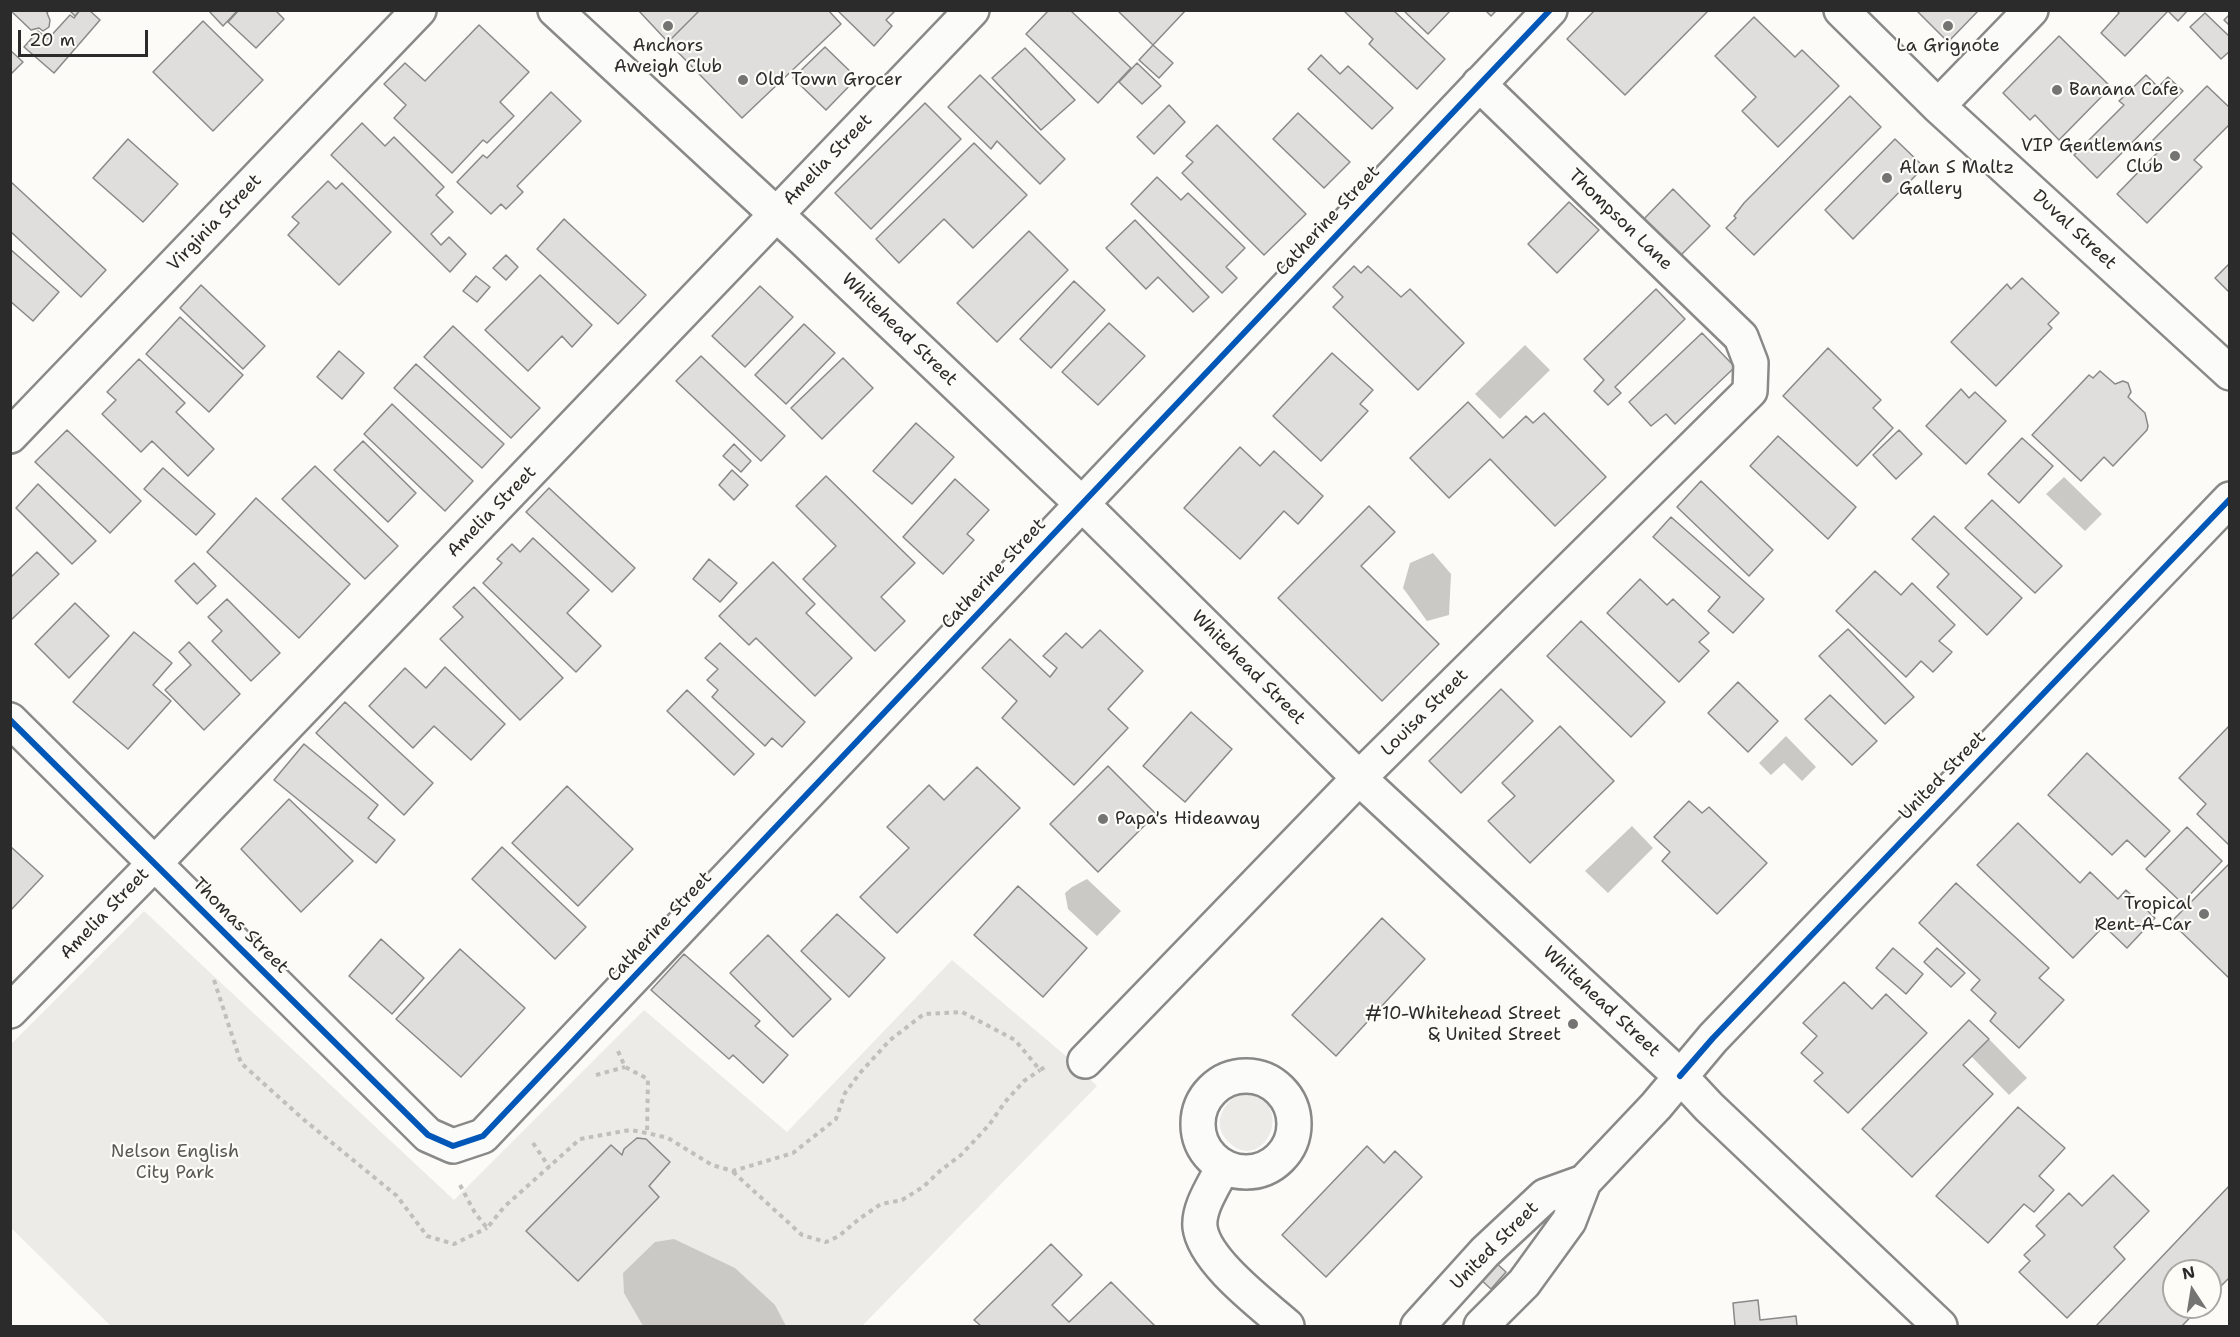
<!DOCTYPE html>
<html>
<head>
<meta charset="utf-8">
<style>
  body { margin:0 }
  #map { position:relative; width:2240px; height:1337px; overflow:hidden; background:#fcfbf8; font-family:"Shantell Sans",sans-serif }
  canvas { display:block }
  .frame { position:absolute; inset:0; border:12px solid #2b2b2b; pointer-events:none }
  .north { position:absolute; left:2162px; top:1259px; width:60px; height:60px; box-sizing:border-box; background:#fdfcf7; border:2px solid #a9a8a5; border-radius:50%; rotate:348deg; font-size:16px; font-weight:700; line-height:24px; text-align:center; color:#2b2b2b }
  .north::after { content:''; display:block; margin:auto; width:21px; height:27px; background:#747473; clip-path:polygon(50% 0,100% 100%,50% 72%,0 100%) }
  .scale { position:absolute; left:18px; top:30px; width:130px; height:27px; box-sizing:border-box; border:3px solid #2b2b2b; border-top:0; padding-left:8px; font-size:18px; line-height:21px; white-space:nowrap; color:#2b2b2b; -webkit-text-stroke:4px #fdfcf7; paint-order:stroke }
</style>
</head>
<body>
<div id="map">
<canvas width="2240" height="1337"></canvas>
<div class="frame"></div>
<div class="north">N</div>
<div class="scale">20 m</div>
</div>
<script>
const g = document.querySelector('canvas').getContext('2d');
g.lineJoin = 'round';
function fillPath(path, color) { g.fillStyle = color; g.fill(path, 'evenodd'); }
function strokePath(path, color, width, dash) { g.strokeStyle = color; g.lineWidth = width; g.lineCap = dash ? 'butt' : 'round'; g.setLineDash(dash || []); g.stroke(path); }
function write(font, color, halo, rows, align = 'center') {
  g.font = font + ' "Shantell Sans",sans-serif'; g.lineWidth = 4.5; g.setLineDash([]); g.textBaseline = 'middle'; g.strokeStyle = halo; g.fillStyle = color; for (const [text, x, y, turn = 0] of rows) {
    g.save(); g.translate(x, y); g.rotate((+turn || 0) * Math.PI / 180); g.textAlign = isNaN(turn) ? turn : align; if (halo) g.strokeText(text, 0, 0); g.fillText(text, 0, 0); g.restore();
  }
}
fillPath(new Path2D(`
  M144 911 454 1200 644 1010 787 1132 952 960 1066 1056 1097 1086 862 1326H111L11 1228 10 1045Z
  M1241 1093C1303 1097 1261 1183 1225 1138 1212 1121 1225 1101 1241 1093Z`), '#ecebe8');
fillPath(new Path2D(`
  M1525 345 1550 370 1500 419 1475 394Z
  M2064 477 2102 514 2085 531 2046 494Z
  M1433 553 1451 574 1449 615 1427 621 1403 588 1410 563Z
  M1786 736 1816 767 1802 781 1784 763 1771 775 1759 763Z
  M1632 826 1653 848 1608 893 1585 871Z
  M1087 879 1121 911 1097 936 1068 909 1065 893 1072 887Z
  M1989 1039 2027 1078 2009 1095 1972 1057Z
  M674 1239 735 1268 775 1305 786 1326H643L624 1293 623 1273 655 1242Z`), '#cac9c6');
const building = new Path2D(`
  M10 10H49L47 13 50 20 49 27 43 31 39 28 31 30Z
  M69 10H80L75 16Z
  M80 10H89L100 20 54 73 24 47 38 31 48 39 70 15 74 18Z
  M208 10H238L223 26Z
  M239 10H275L284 19 256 48 228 22Z
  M638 10H700L668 42Z
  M700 10H828L841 24 742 118 668 42Z
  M837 10H896L886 20 892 26 874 46Z
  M1049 10H1070L1131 68 1098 103 1026 34Z
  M1117 10H1186L1153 45Z
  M1343 10H1393L1445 59 1417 89 1369 44 1373 39Z
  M1403 10H1451L1428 34Z
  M1485 10H1497L1491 16Z
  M1595 10H1709L1625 95 1567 39Z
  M1916 10H1979L1948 42Z
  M2116 10H2188L2178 21 2168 11 2125 56 2101 33 2119 13Z
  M2205 13 2230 37V51L2221 59 2190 27Z
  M2230 14V26L2224 20Z
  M1754 17 1795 57 1802 50 1839 86 1778 147 1742 111 1756 97 1715 56Z
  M203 21 263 80 213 131 153 72Z
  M479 25 529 72 500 102 514 116 487 143 483 140 452 173 394 118 406 105 384 84 405 63 425 81Z
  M2059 36 2111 87 2059 140 2035 115 2030 120 2003 93Z
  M1153 45 1173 63 1159 78 1139 60Z
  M825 47 857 78 826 110 793 78Z
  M1025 48 1075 100 1041 130 992 78Z
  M10 50 23 62 10 75Z
  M1321 55 1340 74 1348 66 1393 108 1372 129 1308 69Z
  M1137 63 1161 86 1142 104 1119 82Z
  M980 75 1065 159 1040 184 997 141 991 149 948 107Z
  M2146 75 2158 87 2168 77 2183 91 2097 178 2074 155 2124 105 2119 101Z
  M2207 86 2230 108V124L2194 160 2202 167 2147 223 2117 194 2157 153 2148 145Z
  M551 92 581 121 517 186 523 192 506 209 501 204 491 214 457 182 483 155 487 158Z
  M1850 96 1881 127 1754 255 1726 228 1736 218 1734 216 1744 203Z
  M925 103 961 139 871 229 835 193Z
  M1169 105 1185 122 1154 154 1137 137Z
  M1298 113 1350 162 1324 188 1273 139Z
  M362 123 385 146 394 137 444 187 436 195 453 212 431 234 441 245 449 237 466 254 450 272 331 155Z
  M1217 125 1306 214 1264 255 1182 173 1193 162 1186 156Z
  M128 139 178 184 143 222 93 178Z
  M1895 139 1924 167 1853 239 1825 210Z
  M974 143 1027 195 973 248 944 219 899 263 876 239Z
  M1157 177 1181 200 1188 193 1245 248 1226 267 1237 278 1222 293 1131 204Z
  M10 181 106 270 81 297 10 231Z
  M328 181 336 189 342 183 391 232 339 285 288 235 299 223 292 217Z
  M1673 189 1710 226 1677 259 1640 223Z
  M1569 202 1599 230 1557 273 1528 244Z
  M564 219 646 295 618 324 537 249Z
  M1135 220 1209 297 1193 312 1158 277 1146 289 1106 248Z
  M1029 231 1068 270 997 342 957 303Z
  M10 249 59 292 33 321 10 301Z
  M506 255 518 267 506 280 493 268Z
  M2230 263V293L2215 278Z
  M1354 266 1361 273 1368 266 1401 297 1410 289 1464 343 1418 390 1333 307 1343 297 1333 287Z
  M540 275 592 325 572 347 562 336 528 371 485 330Z
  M476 276 490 287 477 302 463 291Z
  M2022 278 2059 313 2048 324 2052 328 1996 386 1951 342 2007 284 2011 289Z
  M1074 281 1105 310 1051 368 1020 339Z
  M201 285 265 346 243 369 180 308Z
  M760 286 793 317 745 367 712 336Z
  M1656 289 1685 319 1615 387 1621 393 1608 405 1594 391 1604 380 1584 359Z
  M180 317 243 375 209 412 146 354Z
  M1109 323 1145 356 1098 405 1062 372Z
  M804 324 835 353 786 404 755 375Z
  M453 326 540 408 511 438 424 357Z
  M1702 333 1735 367 1675 424 1666 414 1651 426 1629 402Z
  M1828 348 1881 400 1873 408 1893 428 1857 466 1783 396Z
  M339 351 364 373 342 399 317 377Z
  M1332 353 1373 390 1360 404 1368 411 1321 461 1273 416Z
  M701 356 785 436 761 461 676 381Z
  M843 358 873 388 822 439 791 408Z
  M139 359 185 403 176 412 214 449 188 476 152 441 141 452 102 414 116 400 107 392Z
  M416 364 504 444 482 468 394 388Z
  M2100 371 2115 384 2123 381 2128 383 2131 392 2128 397 2145 413 2148 426 2147 430 2113 466 2104 457 2081 481 2032 435 2089 375 2093 378Z
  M1961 389 1969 398 1975 392 2006 421 1966 464 1926 426Z
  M1468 402 1503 438 1526 416 1533 423 1544 413 1606 477 1555 526 1490 459 1449 498 1410 458Z
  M392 404 473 481 445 511 364 434Z
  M916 423 954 457 912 504 873 471Z
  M67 430 141 501 110 533 35 462Z
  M1899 430 1922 454 1896 479 1873 455Z
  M1778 436 1856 507 1828 539 1750 466Z
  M2022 438 2053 466 2019 503 1988 474Z
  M363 441 416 493 388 522 334 470Z
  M734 444 751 461 741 472 723 456Z
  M1240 447 1260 466 1274 451 1323 496 1298 524 1284 511 1240 559 1184 508Z
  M315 466 398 546 365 579 282 499Z
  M163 468 215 514 196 535 144 489Z
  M732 470 748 485 734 500 719 485Z
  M826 476 915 563 881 597 905 621 875 651 803 579 836 546 796 506Z
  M955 479 989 510 967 534 974 540 943 574 903 537Z
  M1701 481 1773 550 1749 576 1677 507Z
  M38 484 96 541 72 564 16 508Z
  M549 488 635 568 612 592 526 512Z
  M256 498 350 584 299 638 207 552Z
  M1992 500 2062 566 2035 593 1965 528Z
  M1369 506 1395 532 1361 566 1439 644 1382 701 1278 598Z
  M1934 516 2022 598 1987 635 1937 587 1949 574 1912 539Z
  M1671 517 1764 599 1733 633 1708 611 1720 597 1653 537Z
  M533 538 589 590 567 613 601 646 576 672 483 583 502 563 497 559 512 544 520 552Z
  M37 552 59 574 10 621V578Z
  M709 559 737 583 720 602 693 579Z
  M773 562 815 604 806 613 852 658 815 696 756 638 749 645 719 616Z
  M194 563 216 586 197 604 175 581Z
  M1875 571 1901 595 1912 583 1955 625 1939 641 1952 652 1933 672 1921 661 1906 677 1836 611Z
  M1640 579 1667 605 1673 599 1709 633 1699 642 1709 651 1679 682 1607 613Z
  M474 587 563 678 520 720 440 639 463 617 453 607Z
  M227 599 280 653 251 681 212 641 222 631 208 617Z
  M75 603 109 636 69 678 35 644Z
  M1581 621 1665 702 1631 737 1547 656Z
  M1848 629 1914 697 1885 724 1819 656Z
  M1100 630 1143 671 1108 709 1128 728 1074 785 1002 718 1017 701 982 668 1010 639 1050 677 1057 668 1043 656 1066 633 1082 648Z
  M134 632 172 663 153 685 171 701 128 749 73 702Z
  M189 642 240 694 204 730 165 690 191 665 179 652Z
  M720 643 805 722 782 747 772 738 765 746 712 697 718 690 707 680 718 669 705 658Z
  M445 667 505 724 471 760 434 726 413 748 369 706 405 668 426 688Z
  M1738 682 1778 721 1748 752 1708 713Z
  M1501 689 1533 721 1461 793 1429 761Z
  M687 690 754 754 734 775 667 711Z
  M1830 695 1877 741 1852 765 1805 719Z
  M345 702 433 783 404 815 316 733Z
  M1191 712 1232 749 1185 802 1143 766Z
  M2230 725V846L2197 814 2206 804 2179 778Z
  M1560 726 1614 781 1530 863 1488 821 1515 796 1502 783Z
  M304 744 378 805 368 818 395 840 376 863 274 780Z
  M2087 753 2170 831 2145 857 2127 840 2112 855 2048 795Z
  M1108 766 1156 814 1098 872 1050 824Z
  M977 767 1020 808 897 933 860 897 909 848 887 827 929 785 944 800Z
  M567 786 633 849 578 906 512 843Z
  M289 799 353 861 301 912 241 849Z
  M1689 801 1702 813 1709 807 1767 863 1717 914 1662 861 1670 852 1654 837Z
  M2018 823 2080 883 2090 872 2118 899 2126 890 2155 918 2127 948 2104 926 2073 958 1977 865Z
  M2187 827 2222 861 2182 903 2146 869Z
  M10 846 43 876 10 911Z
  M502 847 586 927 555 959 472 879Z
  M2230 863V979L2171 922Z
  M1956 883 2049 968 2039 978 2064 1000 2019 1048 1990 1021 1996 1013 1971 990 1980 980 1919 923Z
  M1018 886 1087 948 1043 997 974 935Z
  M837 914 885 958 849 997 801 951Z
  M1382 918 1425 959 1336 1056 1292 1015Z
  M768 935 831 999 793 1037 730 973Z
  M381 939 424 978 392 1014 349 976Z
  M1893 948 1923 974 1906 994 1876 968Z
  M1937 948 1965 973 1951 987 1924 962Z
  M460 949 525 1008 461 1077 396 1019Z
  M684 954 760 1021 755 1026 788 1055 763 1083 733 1055 729 1059 651 990Z
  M1844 982 1872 1009 1886 994 1927 1033 1848 1113 1814 1081 1823 1073 1801 1053 1817 1036 1803 1023Z
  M1969 1020 1989 1039 1963 1065 1993 1094 1912 1177 1862 1129Z
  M2018 1107 2065 1148 2039 1176 2054 1190 2034 1212 2024 1204 1988 1243 1936 1196Z
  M637 1138 646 1139 670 1162 649 1186 659 1197 578 1281 526 1231 611 1145 622 1155 624 1149Z
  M1367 1146 1384 1163 1395 1151 1422 1177 1326 1277 1282 1235Z
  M2113 1175 2149 1211 2114 1247 2125 1259 2067 1318 2019 1272 2030 1261 2024 1255 2045 1235 2036 1226 2069 1193 2082 1206Z
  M2230 1185V1277L2210 1297V1271H2174V1307H2200L2182 1326H2096Z
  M1051 1244 1082 1275 1052 1305 1069 1322 1111 1282 1155 1326H981L974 1320Z
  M1493 1260 1506 1272 1491 1289 1478 1277Z
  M1758 1300 1760 1320 1796 1316 1797 1326H1735L1733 1303Z`);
fillPath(building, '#dfdedc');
strokePath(building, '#898987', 1.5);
const minor = new Path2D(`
  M555 10 803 239 1082 504 1359 778 1680 1076 1709 1107 1940 1326
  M1841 10 1938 106 2230 373
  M1938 106 2031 10
  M10 436 419 10
  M10 720 428 1135 453 1146 483 1136 1550 10
  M10 1011 155 863 972 10
  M1085 1061 1359 778 1750 391 1751 363 1741 337 1479 84
  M1198 1124a48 48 0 1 1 96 0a48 48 0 1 1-96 0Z
  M1223 1167C1214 1185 1198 1208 1200 1227 1204 1261 1262 1304 1287 1326
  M1418 1326 1485 1252 1545 1196 1584 1182
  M1481 1326 1524 1283 1569 1221 1584 1182 1656 1106 1713 1038 2230 499`);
strokePath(minor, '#898987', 38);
strokePath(new Path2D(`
  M214 980 241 1063 303 1119 397 1196 427 1236 454 1244 487 1228
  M618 1051 625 1067 648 1079 647 1133
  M596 1075 625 1067
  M533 1143 549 1167
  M733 1172 802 1235 826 1242 839 1236 859 1219 881 1204 902 1200 923 1187 941 1170 961 1155 989 1125 1005 1102 1024 1081 1040 1070
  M460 1185 475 1213 487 1228 504 1207 580 1139 630 1130 647 1133 668 1138 712 1165 733 1171 793 1153 836 1119 845 1093 860 1073 890 1040 924 1014 962 1012 1015 1040 1040 1070 1047 1066`), '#c0bfbc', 4, [4.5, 4.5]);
strokePath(minor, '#fbfbf9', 33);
strokePath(new Path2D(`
  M10 720 428 1135 453 1146 483 1136 1550 10
  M1680 1076 1713 1038 2230 499`), '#0057b8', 6);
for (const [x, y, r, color] of [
  [668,26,6,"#747473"],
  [1948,26,6,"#747473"],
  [743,80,6,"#747473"],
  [2057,90,6,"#747473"],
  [2175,156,6,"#747473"],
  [1887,178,6,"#747473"],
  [1103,819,6,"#747473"],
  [2204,914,6,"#747473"],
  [1573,1024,6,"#747473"]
]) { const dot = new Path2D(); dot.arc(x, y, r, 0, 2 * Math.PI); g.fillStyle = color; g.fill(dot); strokePath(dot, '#fdfcf7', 2); }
write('18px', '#2b2b2b', '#fdfcf7', [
  ["Anchors",668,46,"center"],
  ["Aweigh Club",668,67,"center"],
  ["La Grignote",1948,46,"center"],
  ["Old Town Grocer",755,80],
  ["Banana Cafe",2069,90],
  ["VIP Gentlemans",2163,146,"right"],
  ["Club",2163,167,"right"],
  ["Alan S Maltz",1899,168],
  ["Gallery",1899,189],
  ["Papa's Hideaway",1115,819],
  ["Tropical",2192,904,"right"],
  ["Rent-A-Car",2192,925,"right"],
  ["#10-Whitehead Street",1561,1014,"right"],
  ["& United Street",1561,1035,"right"]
], 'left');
write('18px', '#2b2b2b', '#fdfcf7', [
  ["Amelia Street",828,160,-46],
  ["Thompson Lane",1620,220,44],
  ["Catherine Street",1328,221,-47],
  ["Virginia Street",215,223,-46],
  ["Duval Street",2074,230,43],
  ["Whitehead Street",899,330,44],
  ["Amelia Street",492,512,-46],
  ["Catherine Street",994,574,-47],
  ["Whitehead Street",1248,668,45],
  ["Louisa Street",1425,713,-45],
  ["United Street",1943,776,-46],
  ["Amelia Street",105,914,-46],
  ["Thomas Street",240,926,45],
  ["Catherine Street",660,927,-47],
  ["Whitehead Street",1601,1002,43],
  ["United Street",1495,1246,-45]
]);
write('18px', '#585857', '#fdfcf7', [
  ["Nelson English",175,1152],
  ["City Park",175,1173]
]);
</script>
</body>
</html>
